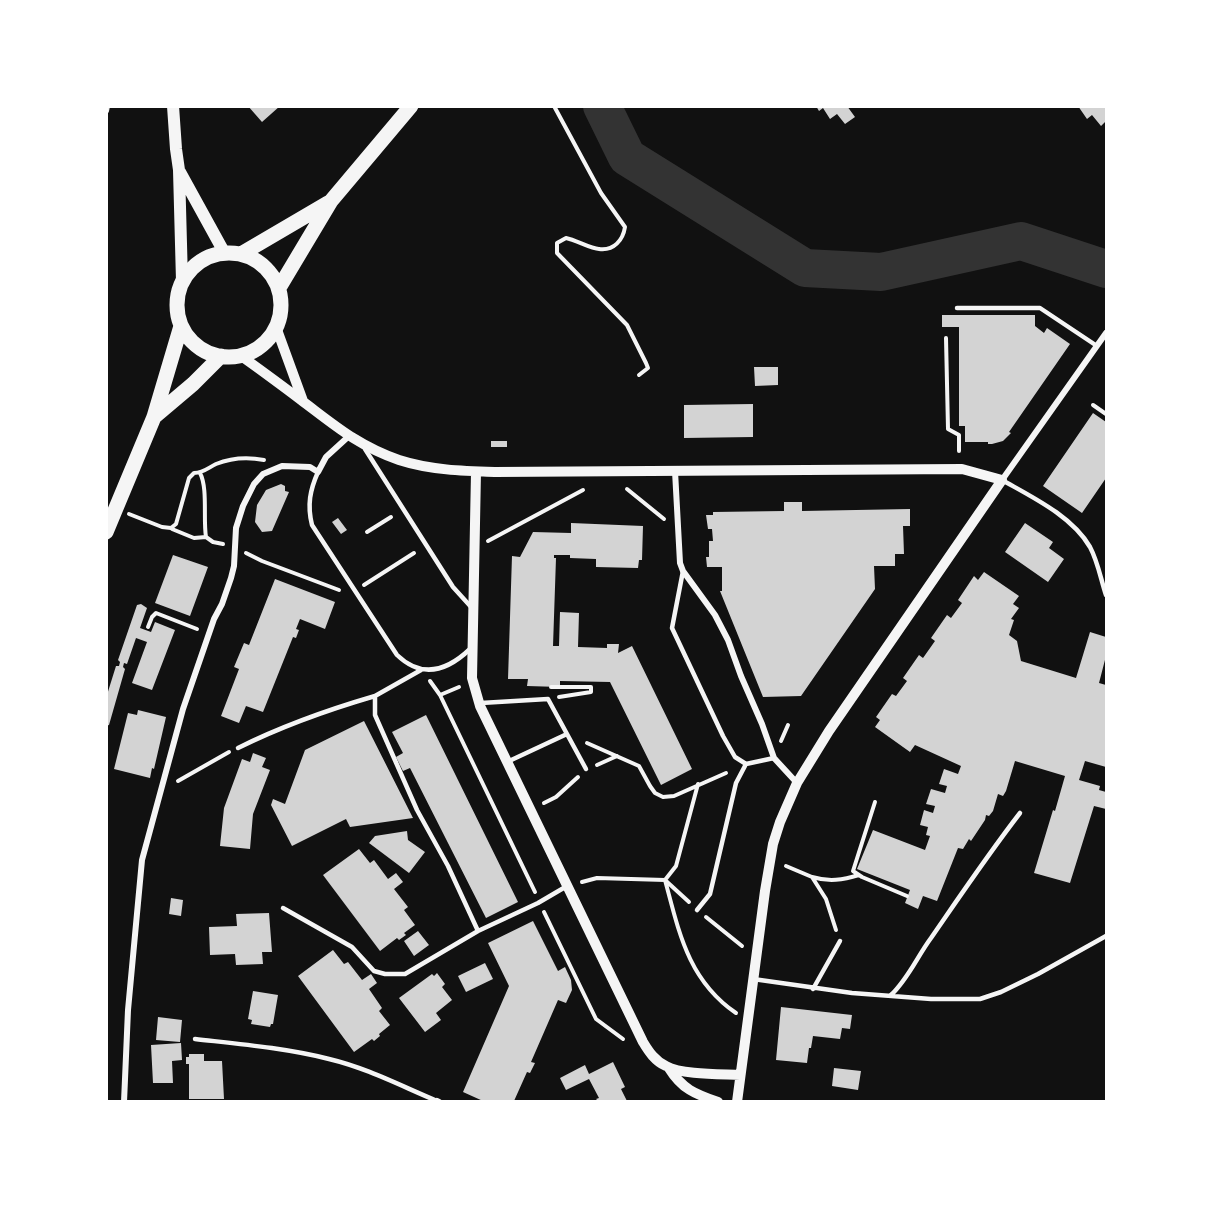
<!DOCTYPE html>
<html>
<head>
<meta charset="utf-8">
<style>
  body { margin:0 }
  #map { position:relative; width:1213px; height:1208px; overflow:hidden; background:#111; font-family:Literata,serif }
  canvas { display:block }
  .frame { position:absolute; inset:0; border:108px solid #fff; pointer-events:none }
</style>
</head>
<body>
<div id="map">
<canvas width="1213" height="1208"></canvas>
<div class="frame"></div>
</div>
<script>
const g = document.querySelector('canvas').getContext('2d');
g.lineJoin = 'round';
function strokePath(path, color, width, dash) { g.strokeStyle = color; g.lineWidth = width; g.lineCap = dash ? 'butt' : 'round'; g.setLineDash(dash || []); g.stroke(path); }
function fillPath(path, color) { g.fillStyle = color; g.fill(path, 'evenodd'); }
strokePath(new Path2D(`
  M602 106 627 157 805 268 881 272 1021 241 1106 269`), '#333', 38);
fillPath(new Path2D(`
  M248 106H280L262 122Z
  M816 106H847L855 117 845 124 837 114 830 119 823 108 819 111Z
  M1078 106H1106V121L1101 126 1092 115 1087 119Z
  M942 315H1035V326L1044 333 1047 328 1070 344 1009 432 1011 433 1003 441 992 444H988V442H965V426H959V327H942Z
  M754 367H778V385L755 386Z
  M753 404V437L684 438V405Z
  M1093 413 1106 422V478L1082 513 1043 486Z
  M491 441H507V447H491Z
  M281 484 285 486V491L289 492 272 531 262 532 255 522 257 505 266 490Z
  M784 502H802V511L910 509V526H903L904 554H895V566H874L875 589 801 696 763 697 720 591H722V567H707L706 557H709V541H713L712 529H708L706 515H713V512L784 511Z
  M338 518 347 530 341 534 332 522Z
  M571 523 643 526 642 560H639L638 568 596 567V559L570 558V555H554V558H556L553 646H559L560 612 579 613 578 647 607 648V644H619L618 653 632 646 692 769 661 785 610 682 560 681V687L527 686 528 679H508L512 556 520 557 533 532 571 533Z
  M1025 523 1053 542 1049 548 1064 559 1048 582 1005 552Z
  M173 555 208 567 190 616 155 603Z
  M984 572 1019 596 1013 604 1019 608 1011 619 1014 620 1009 635 1017 641 1021 661 1076 678 1090 632 1106 637V656L1099 683 1106 685V767L1085 761 1079 780 1100 786 1099 790 1106 792V809L1094 806 1070 883 1034 873 1053 810 1055 811 1065 776 1015 761 1006 791 1003 796 998 794 993 811 989 816 986 815 985 820 971 841 969 839 963 849 958 848 937 901 923 896 918 909 905 903 910 890 857 869 873 830 925 850 930 836 926 835 928 827 920 825 924 810 933 813 935 806 926 804 931 789 945 793 947 786 939 784 944 769 958 774 961 766 915 745 910 752 875 727 880 720 876 717 892 694 896 696 907 681 903 678 919 655 923 658 935 641 931 638 947 615 951 618 962 603 958 600 974 576 978 580Z
  M275 579 335 602 325 629 300 619 296 629 299 630 296 638 293 637 263 712 246 706 239 723 221 716 239 669 234 667 244 643 249 645Z
  M141 604 147 608 140 628 151 632 155 622 175 630 152 690 132 683 147 642 136 638 127 664 124 663 123 667 125 669 109 725 106 726V698L116 666H119L120 662 118 660 137 605Z
  M138 710 166 717 154 769 152 768 150 778 114 769 128 713 137 715Z
  M426 715 518 902 486 918 410 768 403 771 396 757 403 753 392 732Z
  M364 721 413 818 350 827 346 819 292 846 271 805 273 799 285 804 305 750Z
  M253 753 266 758 262 767 270 770 253 814 250 849 220 846 224 808 242 759 250 762Z
  M407 831 408 840 425 852 409 873 369 843 375 836Z
  M359 849 370 863 374 860 388 879 396 873 403 882 394 889 408 907 404 910 415 925 404 933 406 935 399 940 397 938 380 951 323 875Z
  M171 898 183 900 181 916 169 914Z
  M269 913 272 952H262L263 964 236 965 235 954 210 955 209 927 237 926 236 914Z
  M533 921 558 971 565 967 571 980 572 990 566 1003 558 1000 531 1062 535 1063 530 1073 527 1072 514 1101H483L463 1092 509 986 488 943Z
  M418 931 429 945 414 956 404 941Z
  M333 950 344 964 348 962 362 980 371 974 377 983 369 989 382 1008 379 1011 390 1025 379 1034 380 1036 374 1041 372 1039 354 1052 298 976Z
  M485 963 493 979 466 992 458 976Z
  M437 973 445 984 442 987 452 1000 436 1013 441 1020 425 1032 399 998 432 974 434 976Z
  M253 991 278 995 273 1024H271L270 1027 251 1024 252 1020 248 1019Z
  M781 1007 852 1015 850 1029 842 1028 840 1039 813 1036 811 1048H809L807 1063 776 1060Z
  M158 1017 182 1020 180 1042 156 1040Z
  M181 1043 182 1060 172 1061 173 1083H153L151 1045Z
  M189 1054H204V1061H222L224 1099H189V1064H186V1057H189Z
  M613 1062 625 1087 621 1089 627 1101H598L596 1099 599 1098 589 1079 566 1090 560 1078 585 1065 589 1074Z
  M834 1068 861 1071 858 1090 832 1086Z`), '#d3d3d3');
strokePath(new Path2D(`
  M554 106 601 193 625 227C623 240 614 251 599 249 591 249 576 240 566 238L557 243V253L627 325 646 363 648 368 639 375
  M946 338 948 429 959 435V451
  M1093 405 1106 414
  M200 473C208 488 203 519 206 537L213 542 223 544
  M627 489 664 519
  M129 514 162 527 171 528 176 524 189 478 194 473C203 473 208 468 216 464 231 458 248 457 264 460
  M172 529 194 538 206 537
  M367 532 391 517
  M488 541 583 490
  M246 553 262 561 339 590
  M364 585 414 553
  M148 627 152 617 156 613 197 629
  M430 681 440 695
  M459 687 440 695 535 892
  M551 687H591V692L559 697
  M781 741 788 725
  M587 743 639 766 650 786 655 793 663 797 674 796 726 773
  M597 765 617 756
  M178 781 229 752
  M698 784 676 866 665 880C679 932 688 980 736 1013
  M875 802 853 871 862 877 907 896
  M544 803 556 797 578 777
  M786 866 812 877 826 899 836 930
  M812 877C829 882 843 880 859 875
  M582 882 597 878 665 880 689 902
  M544 912 596 1019 623 1039
  M706 917 742 946`), '#f5f5f5', 4);
strokePath(new Path2D(`
  M957 308H1040L1097 346
  M365 449 453 587 472 608
  M318 472C310 490 307 505 312 525L397 655C422 679 447 671 470 649
  M1002 480C1032 497 1072 516 1090 547 1098 562 1101 580 1106 595
  M683 571 672 628 723 736 735 757 746 764 774 758
  M481 703 548 699 586 769
  M238 748C282 726 327 710 375 696
  M507 762 567 734
  M283 908 352 947 374 971 385 974H405L478 931 448 866 417 810 375 715V696L421 670
  M697 910 710 894 736 783 746 764
  M478 931 538 903 567 886
  M753 979 852 993 931 999H980L1001 992 1038 974 1106 936
  M813 989 840 941
  M891 995C908 979 917 957 931 938 960 896 989 853 1020 813
  M195 1039C239 1044 285 1048 329 1059 367 1068 401 1086 437 1101`), '#f5f5f5', 4.5);
strokePath(new Path2D(`
  M106 111 107 106
  M675 471 680 563 683 571 715 615 728 640 741 676 762 724 774 758 797 783
  M1002 480 1106 333
  M437 1101 439 1102
  M124 1102 128 1010 142 860 183 709 214 619 222 604 231 578 234 566 236 528 243 506 254 484 263 474 282 466 310 467 318 472 326 457 349 436`), '#f5f5f5', 6);
strokePath(new Path2D(`
  M276 327 303 401
  M241 356C261 370 281 385 301 400 333 424 358 446 399 460 430 470 463 471 495 472L962 469 1002 480 829 731 797 783 780 822 773 844 765 891 737 1102
  M476 472 472 678 480 706 643 1042C649 1052 655 1061 666 1066 682 1075 722 1074 740 1075
  M669 1068C682 1089 695 1094 718 1102`), '#f5f5f5', 10);
strokePath(new Path2D(`
  M173 106 176 149 179 170 182 281
  M180 172 224 252`), '#f5f5f5', 12);
strokePath(new Path2D(`
  M177 305a52 52 0 1 1 104 0a52 52 0 1 1-104 0Z
  M241 254 328 203
  M279 288 331 201 411 106
  M154 417 193 384 221 356
  M106 532 154 417 181 326`), '#f5f5f5', 15);
</script>
</body>
</html>
